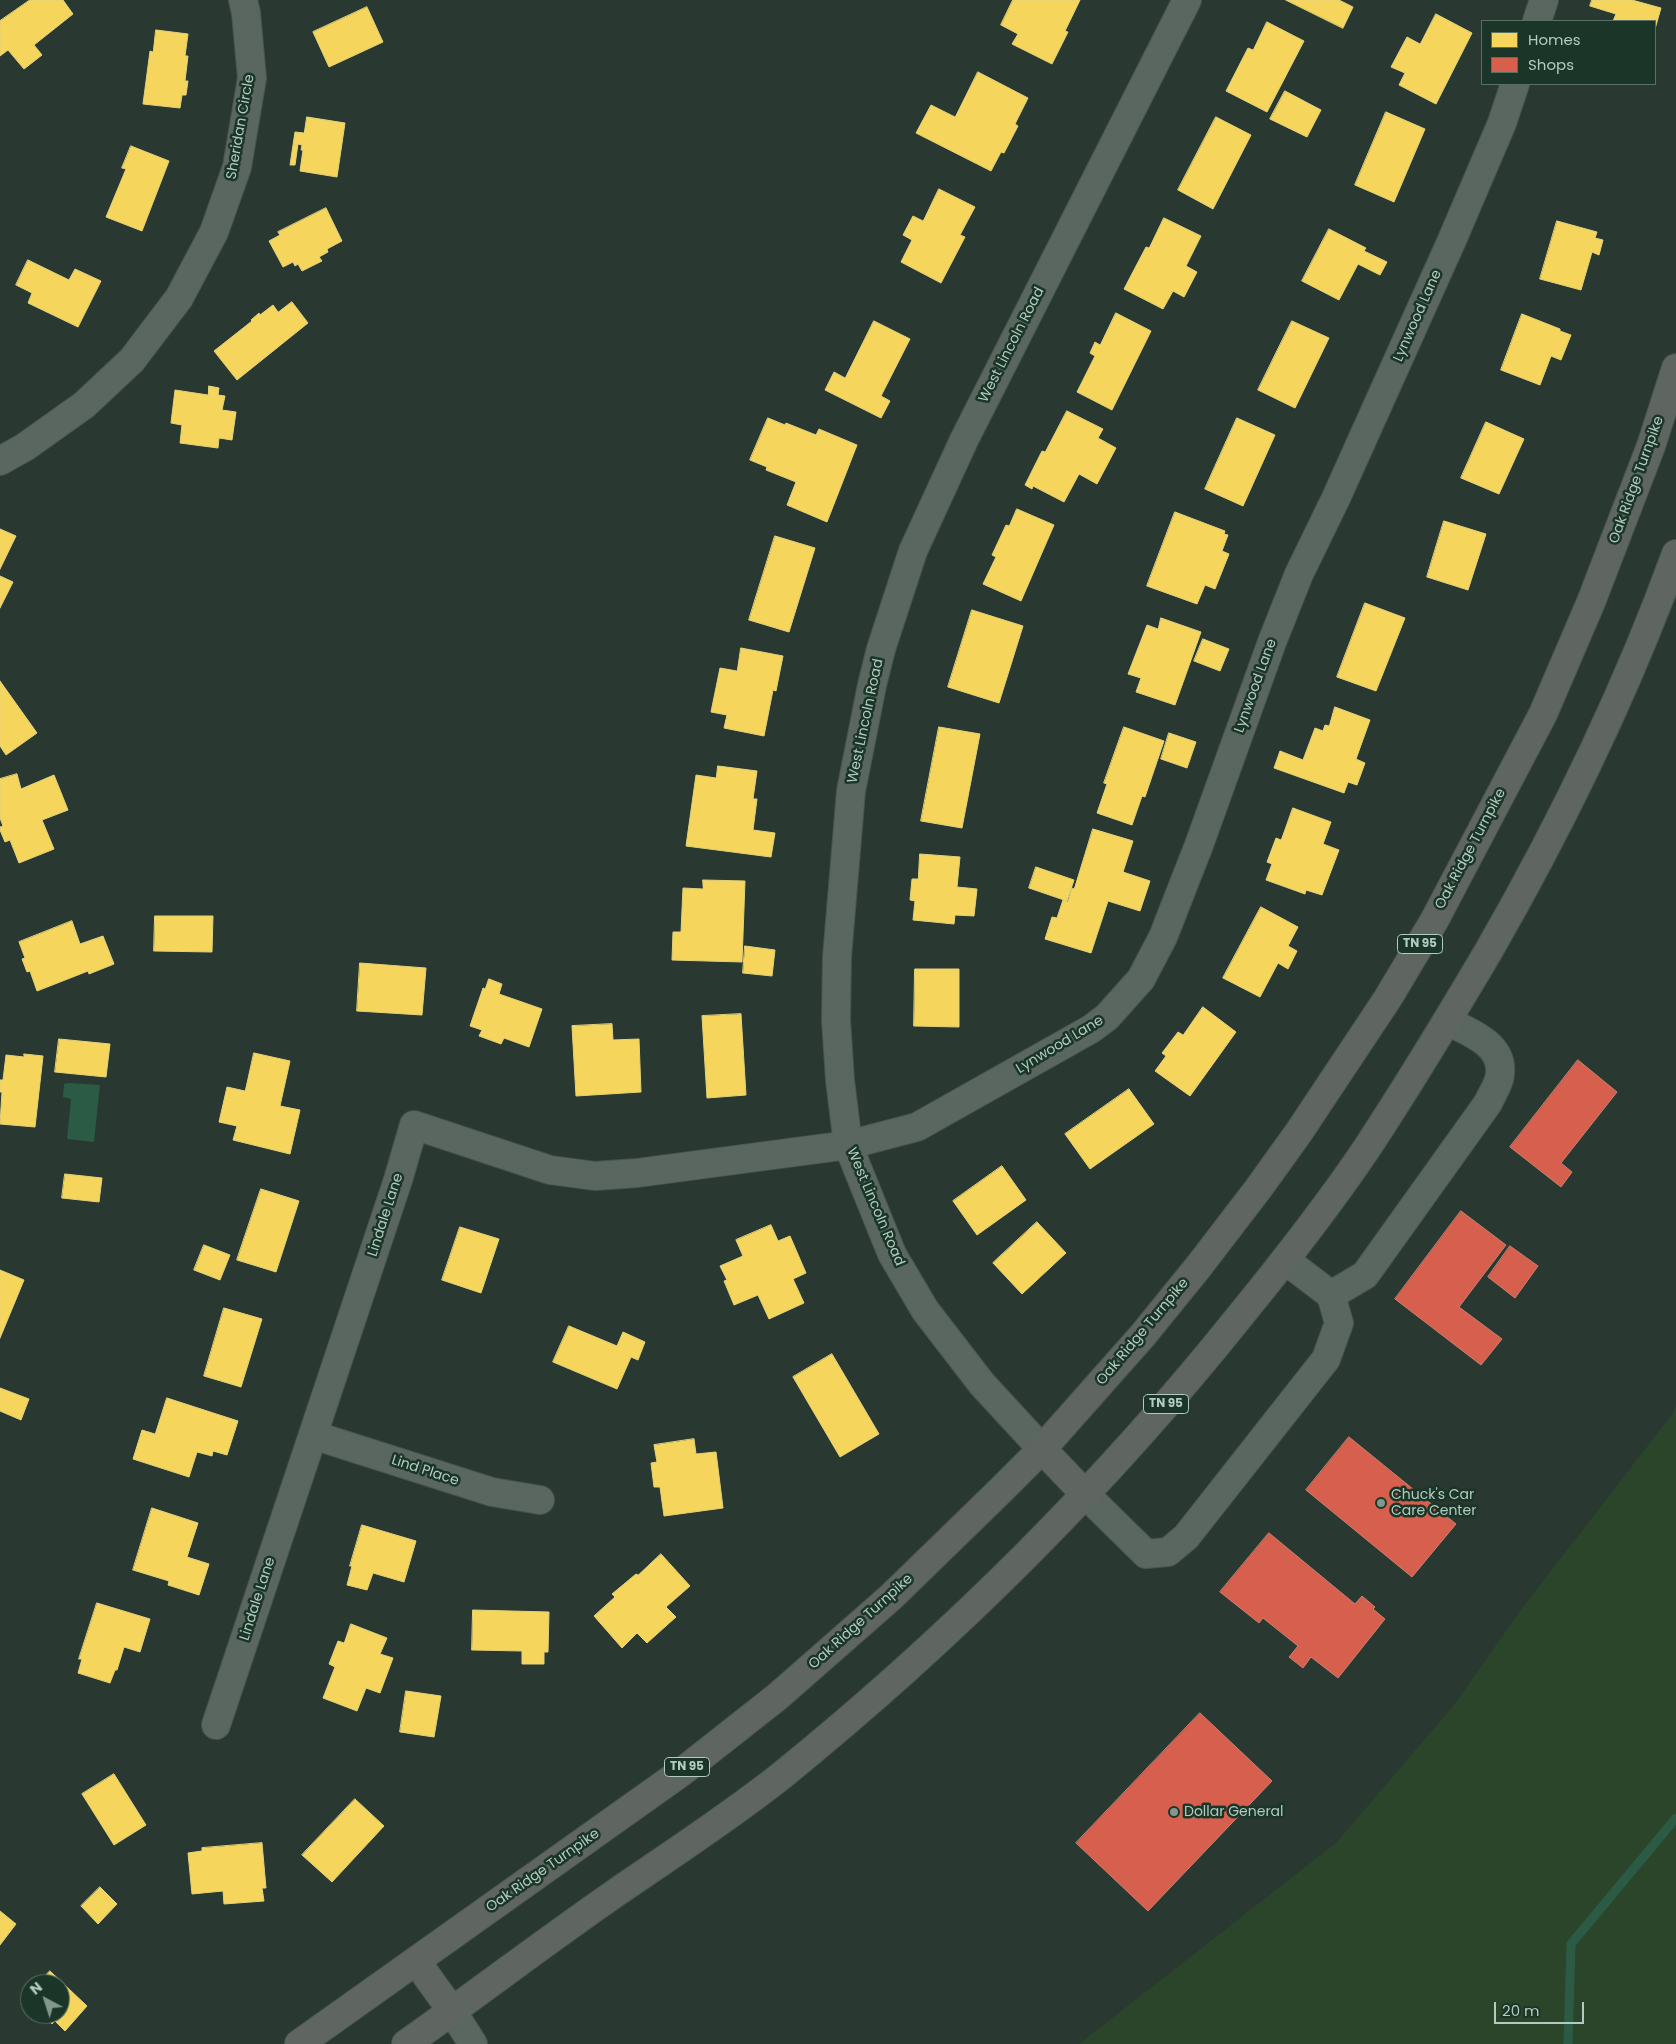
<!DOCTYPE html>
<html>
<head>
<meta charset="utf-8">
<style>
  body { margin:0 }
  #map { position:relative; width:1676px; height:2044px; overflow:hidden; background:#293931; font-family:Poppins,sans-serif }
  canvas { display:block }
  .legend { position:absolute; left:1481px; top:20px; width:175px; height:65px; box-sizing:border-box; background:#1b3529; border:1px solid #577165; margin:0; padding:6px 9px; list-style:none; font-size:15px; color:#b2cbc0 }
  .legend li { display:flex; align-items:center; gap:10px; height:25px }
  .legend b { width:25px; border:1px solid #577165 }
  .north { position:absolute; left:20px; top:1974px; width:50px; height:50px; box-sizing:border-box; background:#1b3529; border:1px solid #577165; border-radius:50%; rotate:320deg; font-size:14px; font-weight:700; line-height:20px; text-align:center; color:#b2cbc0 }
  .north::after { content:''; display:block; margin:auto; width:18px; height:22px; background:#82988e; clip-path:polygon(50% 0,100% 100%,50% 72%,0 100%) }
  .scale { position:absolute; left:1494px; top:2002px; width:90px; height:22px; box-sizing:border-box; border:2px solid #b2cbc0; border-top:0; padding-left:6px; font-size:15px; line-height:18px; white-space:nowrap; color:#b2cbc0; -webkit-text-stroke:4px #1b3529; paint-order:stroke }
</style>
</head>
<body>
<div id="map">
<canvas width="1676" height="2044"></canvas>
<ul class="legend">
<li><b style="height:14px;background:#f6d55c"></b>Homes</li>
<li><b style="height:14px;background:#d6604d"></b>Shops</li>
</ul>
<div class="north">N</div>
<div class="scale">20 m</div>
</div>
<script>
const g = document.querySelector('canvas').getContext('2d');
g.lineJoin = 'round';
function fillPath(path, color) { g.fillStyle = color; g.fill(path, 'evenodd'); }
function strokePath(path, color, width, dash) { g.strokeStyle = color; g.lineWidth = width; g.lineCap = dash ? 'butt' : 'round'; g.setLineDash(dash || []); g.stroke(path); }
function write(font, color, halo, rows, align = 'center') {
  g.font = font + ' Poppins,sans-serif'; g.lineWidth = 5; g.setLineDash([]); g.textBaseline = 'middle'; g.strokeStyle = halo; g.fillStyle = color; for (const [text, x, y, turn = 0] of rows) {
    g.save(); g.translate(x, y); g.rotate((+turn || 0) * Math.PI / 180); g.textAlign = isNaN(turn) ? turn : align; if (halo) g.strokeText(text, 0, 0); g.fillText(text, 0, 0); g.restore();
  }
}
fillPath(new Path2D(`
  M1676 1404V2044H1079L1336 1843 1454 1705 1520 1611 1673 1413Z`), '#2b452a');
fillPath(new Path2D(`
  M69 1083 100 1085 94 1142 67 1139 71 1099 63 1097 64 1084Z`), '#2b5b44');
const homes = new Path2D(`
  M30 0H63L73 14 34 45 42 55 24 69 8 50 0 56V21Z
  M1013 0H1080L1065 31 1068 32 1052 64 1012 44 1018 34 1001 25Z
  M1286 0H1339L1353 7 1343 28Z
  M1592 0H1632L1661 8 1655 29V21H1613L1616 14 1590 6Z
  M367 7 383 42 329 67 313 32Z
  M1436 14 1472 33 1436 104 1399 85 1405 73 1391 67 1407 37 1420 44Z
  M1267 22 1304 41 1267 112 1226 91 1248 48 1253 50Z
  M156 30 188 34 185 56H188L185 81H188L186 95H182L180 108 143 104 150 51 153 52Z
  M978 72 1028 98 1015 124 1018 126 1004 153 1001 152 991 171 916 133 931 105 955 117Z
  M1285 91 1321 110 1307 137 1270 119Z
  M1386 112 1425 129 1394 202 1355 185Z
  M307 117 345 123 337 177 300 171 303 150H301L302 145 298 144 295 165H290L295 132 304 133Z
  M1216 117 1251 135 1213 209 1178 190Z
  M131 146 169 161 142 231 106 217 126 169 122 168Z
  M939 189 975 207 960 235 965 237 941 283 901 262 912 240 903 235 913 216 923 221Z
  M326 208 342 241 327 249 328 252 319 257 322 261 302 271 298 264 295 266 293 262 283 267 269 241 280 235 278 232Z
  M1164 218 1201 236 1186 266 1197 272 1184 297 1173 291 1163 309 1124 289 1146 247 1149 248Z
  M1557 221 1597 232 1595 238 1603 240 1599 255 1592 252 1581 290 1540 279Z
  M1329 229 1366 248 1364 251 1387 262 1380 275 1358 264 1339 300 1302 281Z
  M28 260 69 280 75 269 101 281 78 327 28 303 32 293 16 285Z
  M292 302 308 323 237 380 214 351 252 321 251 320 259 313 260 315 273 305 278 312Z
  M1116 313 1151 331 1112 410 1077 392 1095 356 1090 353 1095 342 1100 345Z
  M1522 314 1560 329V331L1571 335 1561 360 1551 356 1540 385 1501 370Z
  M874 321 910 339 881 396 890 401 881 418 825 390 834 372 845 378Z
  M1292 321 1329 338 1295 408 1258 390Z
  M209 386 219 388 218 395 225 396 222 410 236 412 232 440 219 438 218 448 180 443 182 425 171 423 175 390 208 395Z
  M1067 411 1103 429 1098 438 1116 448 1097 484 1079 474 1064 502 1033 486 1032 489 1025 485 1042 451 1045 452Z
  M768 418 785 425 786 423 816 435 819 429 857 445 827 522 787 505 796 482 766 470 767 467 750 460Z
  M1237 418 1275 435 1243 506 1205 489Z
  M1486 422 1524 439 1499 494 1461 478Z
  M1017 509 1054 525 1021 601 983 584 996 557 992 555 1006 525 1009 526Z
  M1175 512 1225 531 1224 534 1228 535 1222 551 1229 554 1215 589 1205 585 1197 604 1147 586Z
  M1444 521 1486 534 1468 590 1427 577Z
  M0 529 16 536 0 569Z
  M775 536 815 548 789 632 749 620Z
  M0 576 13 582 0 608Z
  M1365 603 1405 618 1376 691 1337 677Z
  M972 610 1023 626 999 703 948 687Z
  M1161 618 1201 632 1175 705 1136 692 1141 678 1128 674 1147 625 1158 629Z
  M1203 639 1229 649 1220 671 1194 661Z
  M741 648 783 656 776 691 773 690 764 736 724 728 727 715 711 712 720 668 737 671Z
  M0 681 37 733 6 755 0 746Z
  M1335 707 1370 720 1356 759 1365 763 1357 785 1348 782 1344 793 1274 768 1280 751 1303 760 1315 728 1323 731 1325 725 1329 726Z
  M939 727 980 734 962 828 921 821Z
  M1124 727 1164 741 1145 797 1142 796 1132 825 1097 813 1107 784 1104 783Z
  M1169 733 1196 742 1187 768 1161 759Z
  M718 766 757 771 753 799H757L753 830 775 833 771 857 686 846 696 775 716 778Z
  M17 774 21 789 54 775 68 810 42 820 54 849 19 863 10 840 5 842 0 830V827L3 826 0 818V779Z
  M1293 808 1331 822 1323 844 1339 850 1322 895 1306 890 1305 894 1266 880 1272 864 1267 862 1276 838 1281 840Z
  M1093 829 1133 841 1123 872 1150 881 1140 911 1108 901 1091 953 1045 939 1052 917 1057 918 1063 900 1068 902 1072 888 1074 889Z
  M920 854 960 857 957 887 977 889 974 916 955 915 954 924 913 920 915 901 910 900 912 879H918Z
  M1036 867 1074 880 1067 901 1029 888Z
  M703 880 745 881 742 962 672 960 673 932H681L683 888 703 889Z
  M1261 907 1298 927 1288 946 1297 951 1288 969 1278 963 1260 997 1223 978Z
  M155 916H213L212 952 154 951Z
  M72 921 80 944 103 936 114 964 89 974 88 971 37 991 30 971 27 972 22 959 25 958 19 942Z
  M745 946 775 950 772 976 743 973Z
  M360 963 426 968 422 1015 357 1011Z
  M915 969H959V1027L914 1026Z
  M489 979 502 984 499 994 542 1009 529 1047 504 1038 501 1044 479 1036 482 1030 470 1026 483 988 485 989Z
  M1203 1007 1236 1032 1190 1096 1155 1071 1166 1056 1162 1053 1178 1032 1183 1035Z
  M741 1014 746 1095 707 1098 702 1016Z
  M612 1024 613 1040 639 1039 641 1092 576 1096 572 1026Z
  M59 1039 110 1044 106 1077 55 1072Z
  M254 1053 290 1061 280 1106 300 1110 290 1154 233 1140 237 1126 219 1122 227 1087 245 1091Z
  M24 1054 43 1056 35 1127 0 1124 2 1092H0V1080H3L6 1055 24 1057Z
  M1129 1089 1154 1124 1090 1169 1065 1134Z
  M1002 1166 1026 1200 977 1235 953 1201Z
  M65 1174 102 1178 99 1202 62 1198Z
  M261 1189 299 1201 276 1272 237 1260Z
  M1037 1222 1066 1253 1022 1294 993 1263Z
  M771 1225 778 1241 790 1236 806 1273 793 1279 804 1303 769 1319 758 1295 734 1305 724 1281 727 1280 720 1266 743 1256 736 1240Z
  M460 1227 499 1239 481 1293 442 1280Z
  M204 1245 230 1255 220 1280 194 1270Z
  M0 1270 24 1280 0 1338Z
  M224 1308 262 1319 241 1387 204 1376Z
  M569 1326 617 1346 623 1332 645 1342 638 1360 631 1357 617 1389 553 1362Z
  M832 1354 879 1434 840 1457 793 1377Z
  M0 1388 29 1399 21 1420 0 1411Z
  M167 1398 238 1421 227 1455 213 1451 212 1456 197 1452 189 1477 133 1459 142 1430 155 1434Z
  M694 1439 696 1454 716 1452 723 1508 664 1516 660 1487H654L651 1463 657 1462 654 1445Z
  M152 1508 198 1523 187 1557 209 1564 199 1595 168 1585 169 1581 133 1570Z
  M362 1525 416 1541 404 1582 373 1573 367 1590 347 1585 352 1566H350Z
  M661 1554 690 1586 666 1607 676 1617 647 1643 637 1633 622 1648 594 1616 615 1597 612 1594 636 1574 638 1575Z
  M97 1603 150 1619 140 1652 124 1647 117 1670H115L110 1683 78 1673 82 1659H79Z
  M473 1610 549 1612 548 1652H544V1664H522V1651L472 1650Z
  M351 1624 387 1638 380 1654 393 1658 380 1693 366 1688 357 1711 323 1698 335 1667 329 1664 338 1641 344 1643Z
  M406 1691 441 1696 434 1737 400 1732Z
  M114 1774 146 1825 114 1845 82 1794Z
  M355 1799 384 1826 332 1882 302 1855Z
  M262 1843 266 1888H262L264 1901 224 1904 223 1891 192 1894 188 1853 202 1851V1848Z
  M100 1887 117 1904 98 1924 81 1906Z
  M0 1911 16 1924 0 1945Z
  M50 1971 87 2006 65 2031 55 2021 52 2024 41 2014H60V1984H38Z
  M30 1993V2004L24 1999Z`);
fillPath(homes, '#f6d55c');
strokePath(homes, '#e2d27a', 1);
const shops = new Path2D(`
  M1578 1060 1617 1092 1561 1163 1572 1172 1561 1187 1510 1147Z
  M1461 1211 1506 1245 1459 1307 1502 1339 1481 1365 1395 1299Z
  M1510 1246 1538 1266 1515 1298 1488 1277Z
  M1349 1437 1456 1524 1412 1577 1306 1490Z
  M1269 1533 1355 1604 1362 1596 1375 1607 1373 1609 1385 1619 1338 1678 1311 1657 1303 1668 1289 1657 1298 1646 1263 1618 1259 1623 1220 1592Z
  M1200 1713 1272 1781 1148 1911 1076 1843Z`);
fillPath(shops, '#d6604d');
strokePath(shops, '#cb8070', 1);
strokePath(new Path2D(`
  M1568 2044 1571 1944 1676 1818`), '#2b5b44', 9);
const minor = new Path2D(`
  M1537 21 1544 0
  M0 461 25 447 84 405 132 360 179 298 214 232 237 167 252 78 246 13 243 0
  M1285 1260 1331 1295
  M313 1435 492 1492 540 1500
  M1042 1449 982 1384 925 1310 892 1254 848 1145 840 1080 836 1020 837 957 851 791 872 685 881 649 913 551 964 440 1187 0
  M1086 1495 1146 1554 1168 1552 1186 1537 1326 1359 1339 1323 1331 1295 1365 1275 1488 1103C1492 1094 1500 1082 1500 1073 1503 1044 1469 1032 1447 1021
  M216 1725 398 1180 414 1125 550 1170 595 1176 637 1173 848 1145 917 1127 1091 1029 1107 1017 1141 979 1163 937 1199 845 1272 642 1299 574 1336 498 1452 240 1502 123 1515 84
  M452 2011 473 2044`);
const highway = new Path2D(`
  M1042 1449 1086 1495
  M416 1961 452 2011
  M299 2044 683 1771 777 1697 891 1597 1000 1491 1042 1449 1143 1335 1199 1266 1258 1189 1299 1132 1388 998 1434 921 1543 714 1591 602 1651 446 1676 368
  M406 2044C477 1994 546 1941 617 1892 672 1854 728 1818 781 1776 950 1639 1104 1486 1240 1316 1284 1262 1328 1206 1367 1148 1409 1084 1449 1018 1488 952 1561 825 1626 692 1676 554`);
strokePath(minor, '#47544d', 30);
strokePath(highway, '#46554d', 30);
strokePath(minor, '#596760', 28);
strokePath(highway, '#5f6662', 28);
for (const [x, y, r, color] of [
  [1381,1503,5,"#82988e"],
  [1174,1812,5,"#82988e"]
]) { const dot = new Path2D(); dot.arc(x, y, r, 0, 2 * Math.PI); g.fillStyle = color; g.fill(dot); strokePath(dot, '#1b3529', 2); }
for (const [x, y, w] of [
  [1420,944,45],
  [1166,1404,45],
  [687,1767,45]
]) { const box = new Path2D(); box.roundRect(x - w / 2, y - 9.5, w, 19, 4); g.fillStyle = '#1b3529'; g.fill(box); strokePath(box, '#b2cbc0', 1); }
write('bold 12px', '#b2cbc0', null, [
  ["TN 95",1420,944],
  ["TN 95",1166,1404],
  ["TN 95",687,1767]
]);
write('14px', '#b2cbc0', '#1b3529', [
  ["Sheridan Circle",241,127,-80],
  ["Lynwood Lane",1418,316,-66],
  ["West Lincoln Road",1012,345,-63],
  ["Oak Ridge Turnpike",1637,480,-70],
  ["Lynwood Lane",1256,686,-70],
  ["West Lincoln Road",866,721,-78],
  ["Oak Ridge Turnpike",1471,849,-62],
  ["Lynwood Lane",1060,1045,-31],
  ["West Lincoln Road",875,1207,67],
  ["Lindale Lane",386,1215,-72],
  ["Oak Ridge Turnpike",1143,1332,-50],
  ["Lind Place",425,1471,18],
  ["Lindale Lane",258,1599,-72],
  ["Oak Ridge Turnpike",861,1622,-42],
  ["Oak Ridge Turnpike",543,1871,-35]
]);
write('14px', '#b2cbc0', '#1b3529', [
  ["Chuck's Car",1391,1495],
  ["Care Center",1391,1511],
  ["Dollar General",1184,1812]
], 'left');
</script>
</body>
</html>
